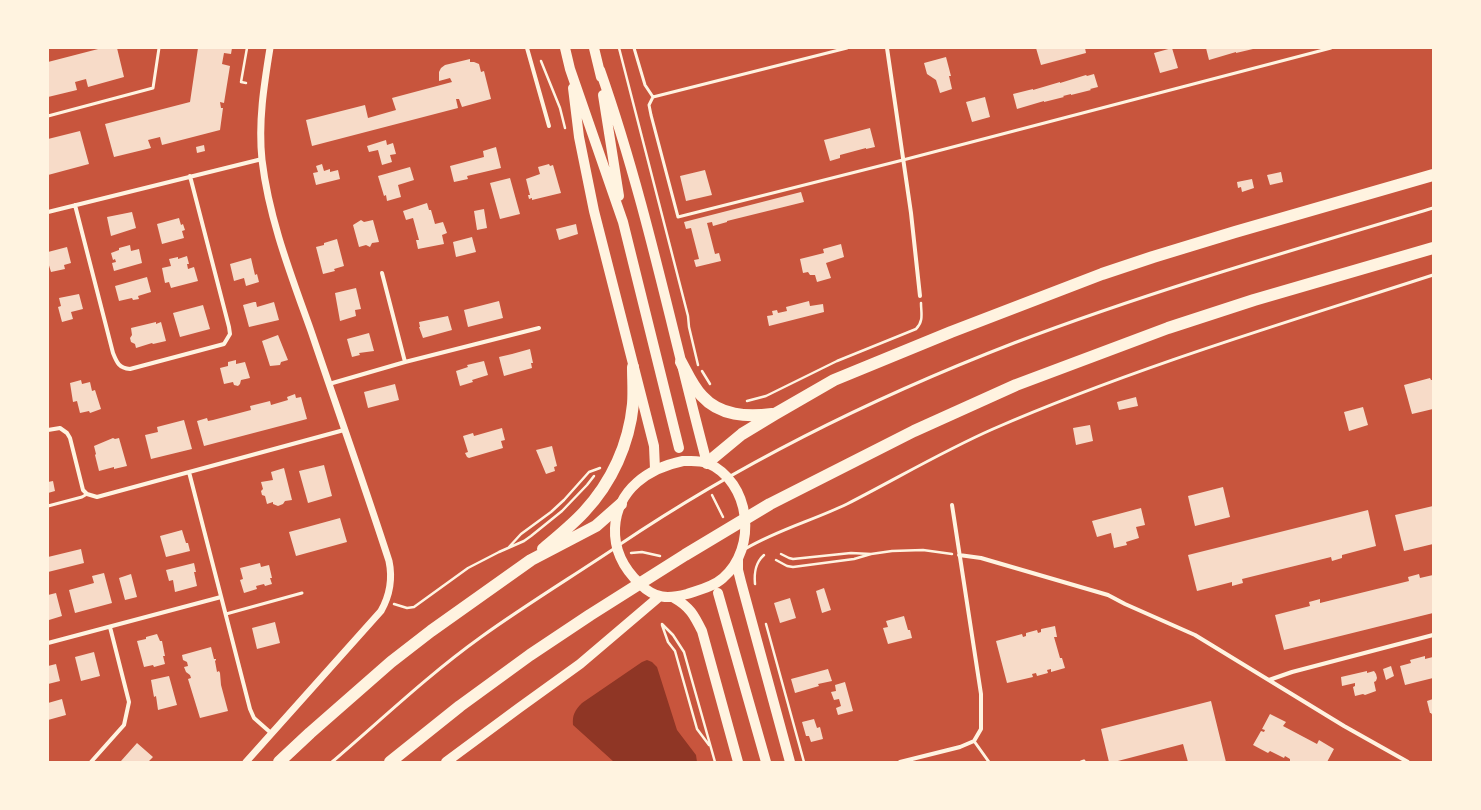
<!DOCTYPE html>
<html>
<head>
<meta charset="utf-8">
<style>
  body { margin:0 }
  #map { position:relative; width:1481px; height:810px; overflow:hidden; background:#c8553d; font-family:Montserrat,sans-serif }
  canvas { display:block }
  .frame { position:absolute; inset:0; border:49px solid #fff3e0; pointer-events:none }
</style>
</head>
<body>
<div id="map">
<canvas width="1481" height="810"></canvas>
<div class="frame"></div>
</div>
<script>
const g = document.querySelector('canvas').getContext('2d');
g.lineJoin = 'round';
function fillPath(path, color) { g.fillStyle = color; g.fill(path, 'evenodd'); }
function strokePath(path, color, width, dash) { g.strokeStyle = color; g.lineWidth = width; g.lineCap = dash ? 'butt' : 'round'; g.setLineDash(dash || []); g.stroke(path); }
fillPath(new Path2D(`
  M647 660 652 662 657 667 677 730 696 755 697 762H614L573 725C572 715 575 710 582 703L642 662Z`), '#8f3625');
fillPath(new Path2D(`
  M102 48H117L124 77 88 87 86 79 75 82 77 90 48 97V62Z
  M198 48H232L231 54 224 53 222 64 230 66 224 103 220 102 221 108H223L220 130 162 145 160 137 148 140 151 148 114 157 105 124 190 102Z
  M1036 48H1085L1086 53 1041 65Z
  M1172 48 1178 68 1160 73 1154 53Z
  M1206 48H1253V49L1236 53V52L1209 60Z
  M946 57 951 76H949L952 89 940 93 936 80 927 74 924 63Z
  M470 59V62H474L479 64 481 72 484 71 491 99 462 107 459 99H456L458 108 312 146 306 120 365 105 368 118 396 110 392 98 452 82 450 78 439 81V72L441 68 445 65Z
  M1094 74 1098 87 1090 89 1091 90 1071 95V94L1063 96 1064 97 1044 102V101L1017 109 1013 94 1033 89V90L1060 82V83L1086 75 1087 76Z
  M985 97 990 117 972 122 966 102Z
  M870 128 875 147 866 149V148L840 155V158L830 161 824 140Z
  M80 131 89 164 48 175V139Z
  M386 140 387 145 393 143 396 154 390 155 392 162 382 165 378 150 369 152 367 146Z
  M204 145 205 151 197 153 196 147Z
  M496 147 501 168 467 176 468 179 454 182 450 166 484 157 483 151Z
  M322 164 324 171 330 169V172L338 170 340 179 316 185 313 173 318 172 316 166Z
  M549 164 550 166 553 165 561 193 532 200V198L529 199 528 195H530L526 179 540 174 538 167Z
  M410 167 414 180 398 185 401 197 387 201 386 195 384 196 378 176Z
  M705 170 712 195 686 201 680 176Z
  M1281 172 1283 182 1270 185 1267 175Z
  M510 178 520 214 500 219 490 183Z
  M1252 179 1254 188 1242 192 1241 187 1238 188 1237 182Z
  M801 192 804 202 727 221V222L713 226 712 222 707 223 715 254 719 253 721 261 696 267 694 260 699 259 691 228 686 229 684 222Z
  M427 203 429 210H431L435 224 443 222 447 233 442 235 444 244 418 249 416 240H419L413 218 406 220 403 211Z
  M484 209 487 228 477 230 474 211Z
  M132 212 136 228 111 236 107 217Z
  M179 218 181 225 183 224 185 230 182 231 184 238 162 244 157 224Z
  M361 220 364 222 373 220 379 242 372 243 370 247 366 245 359 247 353 225Z
  M576 224 578 234 559 240 556 229Z
  M472 237 476 252 456 257 453 242Z
  M337 239 344 266 334 269 335 271 323 274 316 247 324 245V243Z
  M841 244 844 257 826 263 831 278 817 282 815 275H810L808 272 803 273 800 259 824 253 823 249Z
  M130 245 131 251 139 249 142 263 114 271 112 263 116 262 115 259 113 260 111 253 119 250V248Z
  M67 247 71 263 64 265 65 269 51 272 48 262V252Z
  M187 256 189 264H187L188 269 194 267 198 281 171 288 169 282 165 283 162 268 171 266 169 259 178 257V259Z
  M251 258 255 275 257 274 259 282 246 286 244 278 234 281 230 264Z
  M147 277 151 292 138 296 139 299 133 300 132 298 119 301 115 286Z
  M356 288 361 309 355 310 356 316 340 321 335 293Z
  M79 294 83 309 71 312 73 319 62 322 58 307 61 306 59 298Z
  M499 301 503 318 468 327 464 310Z
  M809 301 810 306 823 304 824 312 769 326 767 316 773 315 772 311 777 310 778 313 787 311 786 307Z
  M254 302H256L257 307 274 302 279 320 249 327 243 305Z
  M203 305 210 329 180 337 173 313Z
  M448 316 452 330 423 338 419 327H420L419 322Z
  M156 322V324L161 322 166 341 153 344 152 343 136 348 135 344 131 342 130 338 132 335 131 328Z
  M369 333 374 351 359 353 360 355 352 357 347 339Z
  M278 335 288 360 281 362 280 365 270 366 262 341Z
  M530 349 533 363H531L532 368 504 376 499 357 512 354Z
  M236 360V364L245 362 250 378 241 380 240 384 238 386 234 385 233 382 224 384 220 368 228 366V362Z
  M484 361 488 375 472 380 473 382 460 386 456 371 468 367 467 365Z
  M1430 378 1431 380H1433V409L1412 414 1404 385Z
  M81 380 82 384 90 382 92 391 95 390 101 409 90 413 89 411 80 413 77 401 73 402 70 383Z
  M395 384 399 400 368 408 364 392Z
  M295 394 296 398 301 397 307 419 204 446 197 421 207 418 208 421 213 420 251 410 250 406 270 401 271 405 288 400 287 397Z
  M1136 397 1138 406 1119 410 1117 402Z
  M1363 407 1368 425 1349 431 1344 412Z
  M184 420 192 449 151 459 145 435 158 432 157 427Z
  M1090 425 1093 441 1076 445 1073 428Z
  M502 428 505 440 501 441 503 448 469 458 467 457 465 453 468 452 463 436 473 433 474 436Z
  M113 438 115 439 119 438 127 466 114 469V467L99 471 95 455 96 454 94 446Z
  M552 446 557 466 554 467 555 471 546 474 536 450Z
  M324 465 332 496 308 503 299 471Z
  M284 468 292 500 285 501 283 504 278 506 273 504V502L267 504 265 496 262 495 261 491 263 489 261 482 273 480 271 472Z
  M53 481 55 491 48 493V482Z
  M1223 487 1230 517 1195 526 1188 496Z
  M1433 506V544L1404 551 1395 515Z
  M1141 508 1145 525 1136 527 1139 538 1126 542 1127 545 1114 548 1111 533 1097 537 1092 521Z
  M1368 510 1376 546 1342 555V558L1332 561 1331 557 1242 579 1243 583 1232 586V582L1197 591 1188 555Z
  M340 518 347 542 296 556 289 532Z
  M182 530 186 543H188L190 551 166 557 160 536Z
  M81 549 84 563 48 572V557Z
  M194 563 196 572H194L197 586 175 592 173 580 169 581 166 570Z
  M260 563 261 567 269 565 272 578H270L272 584 265 586 264 584 256 586 257 589 244 593 240 580 243 579 240 568Z
  M104 573 112 603 75 613 69 590 94 583 92 576Z
  M131 574 137 597 125 600 119 578Z
  M1419 574 1420 578 1433 575V613L1284 650 1275 615 1310 606 1309 602 1320 599V603L1409 581 1408 577Z
  M824 588 831 610 822 613 816 591Z
  M56 593 62 616 49 620 48 595Z
  M790 598 796 618 780 623 774 603Z
  M904 616 908 630H910L912 638 888 644 883 628 888 627 886 621Z
  M275 622 280 643 257 649 252 628Z
  M1055 626 1057 637H1054L1060 658H1062L1065 668 1051 672V669L1047 670 1048 673 1037 676 1036 673 1032 674 1033 677 1007 683 996 641 1022 634 1023 637 1026 636V633L1037 630 1038 633 1041 632V629Z
  M157 634 160 641H162L165 656H163L165 664 154 667 153 665 144 667 137 641 146 639V637Z
  M211 647 214 659H216V660L215 661 217 672 219 671 220 673 221 685 228 711 200 718 188 679 191 678 190 675 186 672 184 667 188 666 187 662 183 660 182 655Z
  M94 652 100 676 81 681 75 657Z
  M1425 656V659L1433 657V678L1405 685 1400 666 1411 663 1410 660Z
  M56 664 60 681 48 684V666Z
  M1391 666 1394 676 1386 680 1383 669Z
  M828 669 832 681 818 684 819 686 795 693 791 679Z
  M1367 671V673L1374 671 1376 674 1377 678 1376 681 1374 682 1376 691 1365 695 1363 694 1355 696 1353 687 1355 686V683L1342 686 1341 677Z
  M169 676 177 705 158 710 156 696 154 697 151 680Z
  M845 682 853 711 838 715 836 708 841 706 839 699 834 700 831 692 836 691 835 685Z
  M62 699 66 715 48 720V703Z
  M1433 699V716L1431 713H1430L1427 701Z
  M1211 701 1226 762H1188L1183 744 1114 762H1109L1101 729Z
  M1270 714 1286 722 1283 726 1317 744 1319 740 1334 749 1327 762H1290V759L1285 756 1284 758 1270 751 1268 753 1253 745 1261 731 1264 732 1265 730 1262 729Z
  M814 719 817 728 820 727 823 739 811 742 809 736H806L802 722Z
  M137 743 153 757 148 762H122L121 761Z`), '#f7dbc8');
strokePath(new Path2D(`
  M619 48 688 316 689 327 698 365
  M541 61 560 108 565 128
  M246 83 241 82 247 48
  M702 371 710 384
  M747 401 766 396 837 361 916 329C924 321 921 313 921 303
  M712 495 723 517
  M509 547 521 534 551 512 564 500 589 472 600 468
  M631 553 642 552 660 556
  M781 554 789 558 793 559 851 553 871 554
  M776 560 787 566 793 567 854 559 871 554 892 551 923 550 952 554
  M755 584C754 573 755 563 764 555
  M394 604 407 608 414 607 468 568 499 552 524 541 531 536 562 511 587 485 594 476
  M662 624 673 635 684 652 715 762
  M766 624 804 762
  M662 625 668 642 675 651 697 729 709 745`), '#fff3e0', 2.5);
strokePath(new Path2D(`
  M634 48 645 85 653 97
  M653 97 649 105 651 115 678 217 903 160 1331 48
  M653 97 847 48
  M48 116 153 88 159 48
  M48 506 82 497 87 494
  M619 545C742 462 877 396 1014 343 1151 291 1293 250 1433 208
  M745 549C777 530 814 520 847 504 896 479 943 451 993 429 1136 367 1285 323 1433 275
  M226 614 302 593
  M974 741 989 762
  M332 762C381 720 428 675 481 637 524 606 570 578 615 548
  M1081 762 1084 761`), '#fff3e0', 3);
strokePath(new Path2D(`
  M527 48 549 126
  M887 48 911 213 920 296
  M75 205 113 353C117 363 119 368 130 369L224 344 230 334 229 327 190 176
  M48 212 262 159
  M382 273 405 362
  M329 384 405 362 539 328
  M48 430 60 428 67 433 70 438 83 490 87 494 97 497 344 430
  M189 472 250 709 254 718 271 733
  M959 555 981 558 1108 595 1125 604 1195 635 1344 726 1408 762
  M48 643 221 597
  M1269 680 1292 672 1433 635
  M91 762 124 725 129 702 110 627
  M900 762 960 747 974 741 981 729V694L952 505`), '#fff3e0', 4);
strokePath(new Path2D(`
  M246 762 381 611C390 595 393 580 389 561 364 484 337 408 311 331 291 275 269 219 262 160 258 122 264 85 270 48`), '#fff3e0', 7);
strokePath(new Path2D(`
  M565 48 570 69 623 222 679 448
  M594 48 601 77
  M600 70C645 198 672 332 707 463
  M573 88 579 137 594 211 654 446 655 469
  M603 95 619 196
  M683 461C691 461 700 460 707 463 751 481 758 548 723 578 713 587 699 590 687 594 668 599 655 599 640 584 624 569 614 550 615 528 617 489 649 468 683 461Z
  M738 559V570L741 582 790 762
  M718 593 766 762
  M674 598C690 607 694 615 702 631L738 762
  M446 762 519 708 580 664 660 596`), '#fff3e0', 10);
strokePath(new Path2D(`
  M681 362C687 373 693 387 702 396 720 416 747 417 772 414
  M707 463 742 434 775 414 834 380 951 332 1102 274 1153 257 1235 232 1433 175
  M543 549C557 537 572 525 584 512 612 482 629 444 633 404 634 392 633 379 633 367
  M279 762 310 733 391 662 431 631 531 560 596 526 621 504
  M390 762 460 706 530 655 590 615 685 555 770 504 914 431 1016 385 1168 328 1254 300 1433 248`), '#fff3e0', 12);
</script>
</body>
</html>
